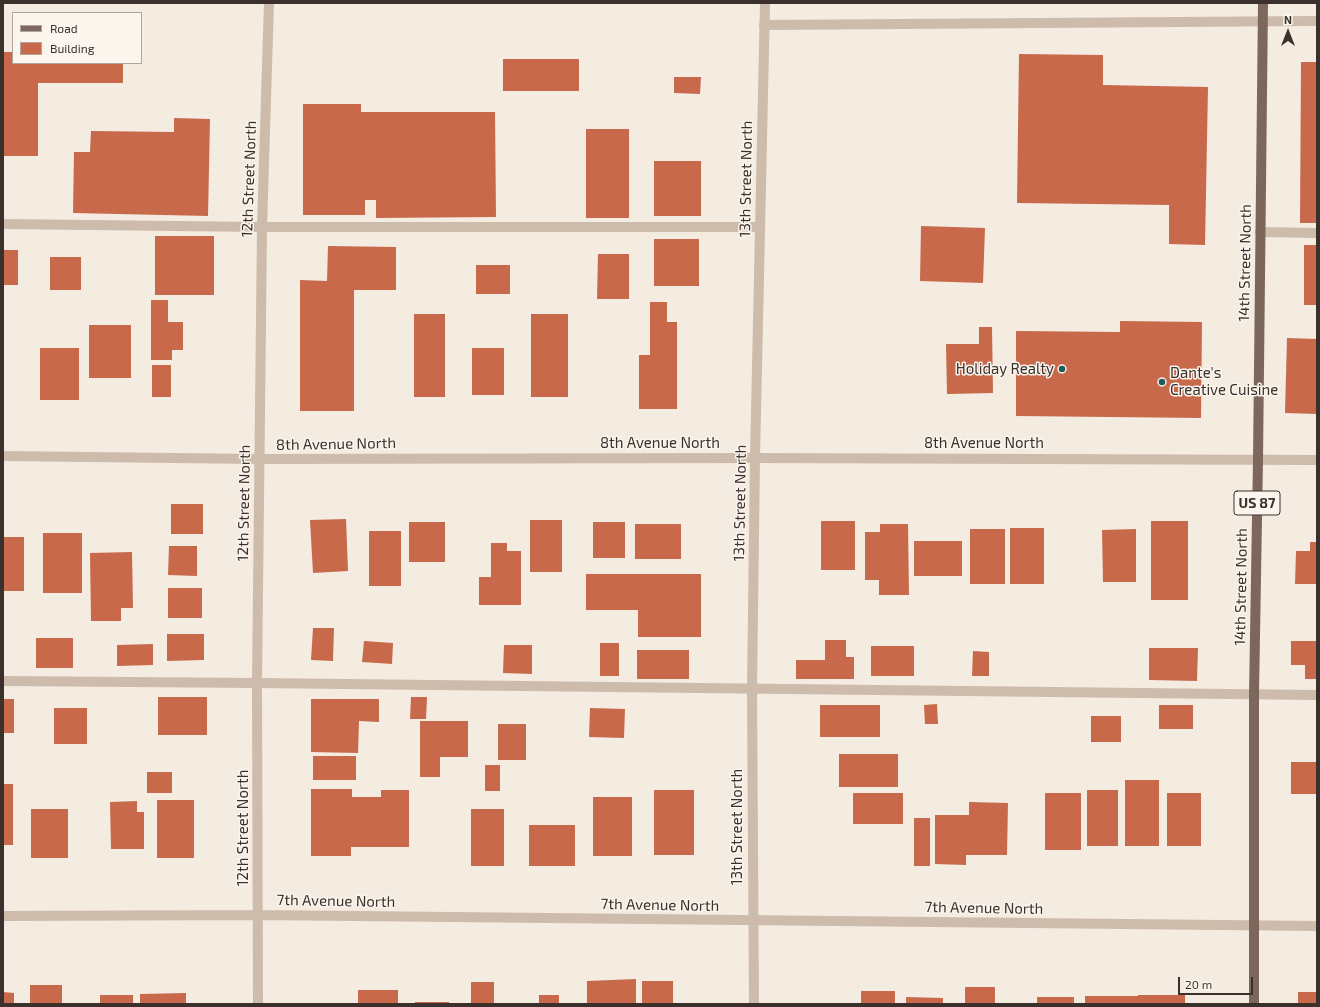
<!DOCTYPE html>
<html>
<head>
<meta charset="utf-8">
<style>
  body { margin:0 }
  #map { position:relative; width:1320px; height:1007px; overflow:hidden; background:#f4ebe1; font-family:"Exo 2",sans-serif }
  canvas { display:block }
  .frame { position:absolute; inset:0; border:4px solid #3b302b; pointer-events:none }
  .legend { position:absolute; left:12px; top:12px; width:130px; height:52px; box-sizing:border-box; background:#fbf5ee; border:1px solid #aea6a0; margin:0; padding:5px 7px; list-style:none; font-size:12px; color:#3b302b }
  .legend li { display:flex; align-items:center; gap:8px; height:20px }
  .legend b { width:20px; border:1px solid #aea6a0 }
  .north { position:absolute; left:1268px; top:12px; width:40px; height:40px; -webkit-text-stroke:3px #fbf5ee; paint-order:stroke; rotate:0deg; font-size:11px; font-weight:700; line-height:16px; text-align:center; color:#3b302b }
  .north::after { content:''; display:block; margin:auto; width:14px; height:18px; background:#3b302b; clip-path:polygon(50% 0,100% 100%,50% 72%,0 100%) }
  .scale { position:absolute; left:1178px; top:977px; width:75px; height:18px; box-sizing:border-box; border:2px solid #3b302b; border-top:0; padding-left:5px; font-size:12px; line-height:14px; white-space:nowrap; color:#3b302b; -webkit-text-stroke:3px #fbf5ee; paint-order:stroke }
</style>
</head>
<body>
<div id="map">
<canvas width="1320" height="1007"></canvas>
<div class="frame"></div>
<ul class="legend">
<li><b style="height:5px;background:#7d675c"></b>Road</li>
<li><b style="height:11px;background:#c8694b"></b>Building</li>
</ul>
<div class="north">N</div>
<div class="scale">20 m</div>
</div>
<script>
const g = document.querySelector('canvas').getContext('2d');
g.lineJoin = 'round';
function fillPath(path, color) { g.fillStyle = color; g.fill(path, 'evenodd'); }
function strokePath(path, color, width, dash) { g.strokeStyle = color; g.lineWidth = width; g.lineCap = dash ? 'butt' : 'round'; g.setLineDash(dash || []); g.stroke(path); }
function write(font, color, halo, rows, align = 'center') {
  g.font = font + ' "Exo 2",sans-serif'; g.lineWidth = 3; g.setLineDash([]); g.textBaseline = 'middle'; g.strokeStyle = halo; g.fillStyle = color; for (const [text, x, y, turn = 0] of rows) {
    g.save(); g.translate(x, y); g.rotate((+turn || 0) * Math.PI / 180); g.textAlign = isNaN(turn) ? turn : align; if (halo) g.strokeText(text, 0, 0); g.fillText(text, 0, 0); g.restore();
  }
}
fillPath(new Path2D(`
  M3 52H13V63H123V83H38V156H3Z
  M1019 54 1103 55V85L1208 87 1205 245 1169 244V205L1017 203Z
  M503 59H579V91H503Z
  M1301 62H1317V223H1300Z
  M674 77H701L700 94 674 93Z
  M303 104H361V112H495L496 217 376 218V200H365V215H303Z
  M174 118 210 119 208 216 73 213 74 152H90L91 131 174 132Z
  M586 129H629V218H586Z
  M654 161H701V216H654Z
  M921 226 985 228 983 283 920 281Z
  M155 236H214V295H155Z
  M654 239H699V286H654Z
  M1304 245H1317V305H1304Z
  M328 246 396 247V290H354V411H300V280L327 281Z
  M3 250H18V285H3Z
  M598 254H629V299H597Z
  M50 257H81V290H50Z
  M476 265H510V294H476Z
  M151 300H168V322H183V350H172V360H151Z
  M650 302H667V322H677V409H639V355H650Z
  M414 314H445V397H414Z
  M531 314H568V397H531Z
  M1120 321 1202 322 1201 418 1016 416V331L1120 332Z
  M89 325H131V378H89Z
  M979 327H992L993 393 947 394 946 344H979Z
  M1287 338 1317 339V414L1285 413Z
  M40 348H79V400H40Z
  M472 348H504V395H472Z
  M152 365H171V397H152Z
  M171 504H203V534H171Z
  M346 519 348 571 313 573 310 520Z
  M530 520H562V572H530Z
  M821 521H855V570H821Z
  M1151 521H1188V600H1151Z
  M409 522H445V562H409Z
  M593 522H625V558H593Z
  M635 524H681V559H635Z
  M880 524H908L909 595H879V580H865V532H880Z
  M1010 528H1044V584H1010Z
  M970 529H1005V584H970Z
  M1136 529V582H1103L1102 530Z
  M369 531H401V586H369Z
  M43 533H82V593H43Z
  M3 537H24V591H3Z
  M914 541H962V576H914Z
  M1310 542H1317V584H1295L1296 551H1310Z
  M491 543H507V551H521V605H479V577H491Z
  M169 546H197V576L168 575Z
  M132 552 133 608H121V621H91L90 553Z
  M586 574H701V637H638V610H586Z
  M168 588H202V618H168Z
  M313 628H334L333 661 311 660Z
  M167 634H204V660L167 661Z
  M36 638H73V668H36Z
  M825 640H846V657H854V679H796V660H825Z
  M364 641 393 643 392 664 362 662Z
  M1291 641H1317V679H1305V665H1291Z
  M600 643H619V676H600Z
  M153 644V665L117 666V645Z
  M504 645H532V674L503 673Z
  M871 646H914V676H871Z
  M1149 648H1198L1197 681 1149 680Z
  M637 650H689V679H637Z
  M973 651 989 652V676H972Z
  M158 697H207V735H158Z
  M411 697H427L426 719H410Z
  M3 699H14V733H3Z
  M311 699H379V722L359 721 358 753 311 752Z
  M937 704 938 724H925L924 705Z
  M820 705H880V737H820Z
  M1159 705H1193V729H1159Z
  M54 708H87V744H54Z
  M590 708 625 709 624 738 589 737Z
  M1091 716H1121V742H1091Z
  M420 721H468V757H440V777H420Z
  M498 724H526V760H498Z
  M839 754H898V787H839Z
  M313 756H356V780H313Z
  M1291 762H1317V794H1291Z
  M485 765H500V791H485Z
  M147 772H172V793H147Z
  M1125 780H1159V846H1125Z
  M3 784H13V845H3Z
  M311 789H352V797H381V790H409V847H351V856H311Z
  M654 790H694V855H654Z
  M1087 790H1118V846H1087Z
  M853 793H903V824H853Z
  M1045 793H1081V850H1045Z
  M1167 793H1201V846H1167Z
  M593 797H632V856H593Z
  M157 800H194V858H157Z
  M137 801V812H144V849H111L110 802Z
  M969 802 1008 803 1007 855H966V865L935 864V815H969Z
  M31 809H68V858H31Z
  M471 809H504V866H471Z
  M914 818H930V866H914Z
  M529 825H575V866H529Z
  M636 979V1004H587V981Z
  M642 981H673V1004H642Z
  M471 982H494V1004H471Z
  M30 985H62V1004H30Z
  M965 987H995V1004H965Z
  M358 990H398V1004H358Z
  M861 991H895V1004H861Z
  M3 992 14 993V1004H3Z
  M1298 992H1317V1004H1298Z
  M186 993V1004H140V994Z
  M100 995H133V1004H100Z
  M539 995H559V1004H539Z
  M1138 995H1185V1004H1085V996H1138Z
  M906 997 943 998V1004H906Z
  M1037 997H1074V1004H1037Z
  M415 1002H449V1004H415Z`), '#c8694b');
strokePath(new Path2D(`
  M764 25 1317 21
  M3 224 262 227H760
  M1260 232 1317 233
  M3 681 257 683 1317 695`), '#cdbbac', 10);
strokePath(new Path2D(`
  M3 916 259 915 1317 926
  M258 1004 257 683 262 227 269 3
  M754 1004 752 689 755 458 765 3`), '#cdbbac', 10);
strokePath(new Path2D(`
  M3 456 259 459 755 458 1317 460`), '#cdbbac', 10);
strokePath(new Path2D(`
  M1254 1004V694L1258 460 1263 3`), '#7d675c', 10);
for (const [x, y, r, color] of [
  [1062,369,4,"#1f5a5e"],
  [1162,382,4,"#1f5a5e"]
]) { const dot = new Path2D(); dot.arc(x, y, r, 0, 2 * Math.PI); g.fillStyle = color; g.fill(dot); strokePath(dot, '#fbf5ee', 1.5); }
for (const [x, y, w] of [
  [1257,503,46]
]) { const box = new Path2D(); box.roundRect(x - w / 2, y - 12, w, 24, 3); g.fillStyle = '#fbf5ee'; g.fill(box); strokePath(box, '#3b302b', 1); }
write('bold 14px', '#3b302b', null, [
  ["US 87",1257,503]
]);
write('15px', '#3b302b', '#fbf5ee', [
  ["12th Street North",249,179,-88],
  ["13th Street North",746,179,-89],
  ["14th Street North",1245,263,-89],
  ["8th Avenue North",660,443],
  ["8th Avenue North",984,443],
  ["8th Avenue North",336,444,-1],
  ["12th Street North",244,503,-89],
  ["13th Street North",740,503,-89],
  ["14th Street North",1241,587,-89],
  ["13th Street North",737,827,-90],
  ["12th Street North",243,828,-90],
  ["7th Avenue North",336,901,1],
  ["7th Avenue North",660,905,1],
  ["7th Avenue North",984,908,1]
]);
write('15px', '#3b302b', '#fbf5ee', [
  ["Holiday Realty",1054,369],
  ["Dante's",1170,373,"left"],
  ["Creative Cuisine",1170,390,"left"]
], 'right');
</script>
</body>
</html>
